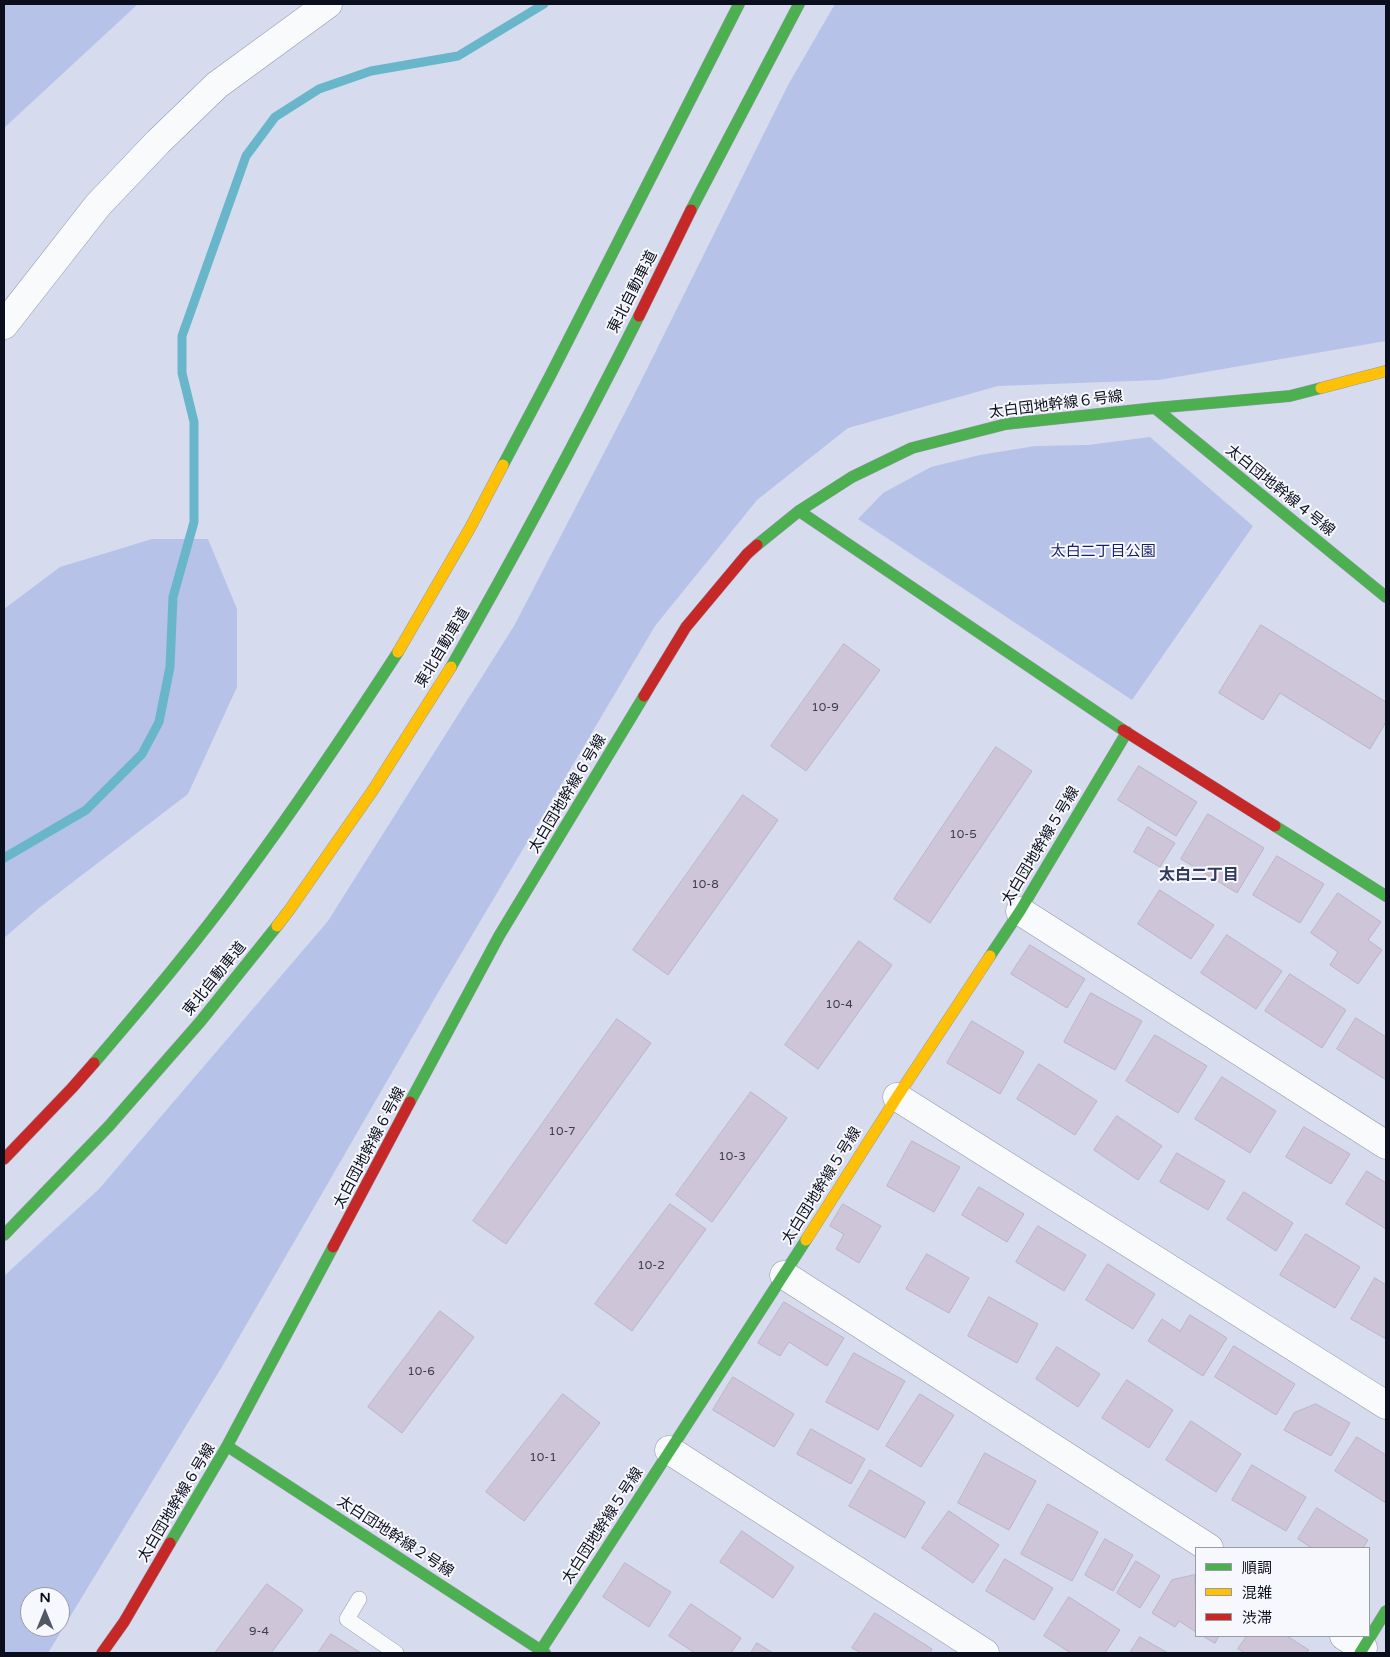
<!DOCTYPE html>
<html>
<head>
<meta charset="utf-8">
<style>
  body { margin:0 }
  #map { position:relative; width:1390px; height:1657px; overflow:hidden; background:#d6dcee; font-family:"Varela Round","Noto Sans JP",sans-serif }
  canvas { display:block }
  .frame { position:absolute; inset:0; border:5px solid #0b0f1d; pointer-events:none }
  .legend { position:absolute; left:1195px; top:1547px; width:175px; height:90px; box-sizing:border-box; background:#f7f8fd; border:1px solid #999ba3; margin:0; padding:6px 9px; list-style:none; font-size:15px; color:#0b0f1d }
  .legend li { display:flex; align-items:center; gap:10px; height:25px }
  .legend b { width:25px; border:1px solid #999ba3 }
  .north { position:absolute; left:20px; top:1587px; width:50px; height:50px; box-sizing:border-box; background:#f7f8fd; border:1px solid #999ba3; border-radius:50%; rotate:0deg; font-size:14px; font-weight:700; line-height:20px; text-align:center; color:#0b0f1d }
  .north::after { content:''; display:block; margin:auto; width:18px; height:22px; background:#525766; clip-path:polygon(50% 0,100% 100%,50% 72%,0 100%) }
</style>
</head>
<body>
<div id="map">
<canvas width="1390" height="1657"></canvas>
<div class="frame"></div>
<ul class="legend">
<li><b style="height:6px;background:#4caf50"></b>順調</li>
<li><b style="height:6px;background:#ffc107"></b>混雑</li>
<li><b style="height:6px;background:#c62828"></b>渋滞</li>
</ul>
<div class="north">N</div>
</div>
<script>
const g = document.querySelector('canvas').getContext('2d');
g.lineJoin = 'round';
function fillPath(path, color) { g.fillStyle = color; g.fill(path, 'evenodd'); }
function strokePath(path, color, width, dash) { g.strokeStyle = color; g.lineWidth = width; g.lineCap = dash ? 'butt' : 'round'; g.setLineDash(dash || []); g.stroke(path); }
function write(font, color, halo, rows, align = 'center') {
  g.font = font + ' "Varela Round","Noto Sans JP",sans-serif'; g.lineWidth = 4; g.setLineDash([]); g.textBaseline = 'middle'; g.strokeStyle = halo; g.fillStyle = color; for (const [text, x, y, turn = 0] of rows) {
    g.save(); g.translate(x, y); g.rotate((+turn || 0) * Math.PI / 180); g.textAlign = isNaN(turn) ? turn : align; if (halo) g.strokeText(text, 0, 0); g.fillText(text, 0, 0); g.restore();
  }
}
fillPath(new Path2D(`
  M4 4H138L4 128Z
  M835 4H1386V341L1159 380 998 386 848 428 757 500 655 626 439 991 223 1365 48 1653H4V1276L99 1189 328 921 514 626 633 397 788 85ZM30 1597H60V1627H30Z
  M1150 437 1253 526 1132 700 858 519 883 493 931 467 980 455 1035 446 1088 445Z
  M152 539H208L237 609V687L188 794 39 908 4 938V609L60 567Z`), '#b7c2e8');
strokePath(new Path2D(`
  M4 858 86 810 142 754 159 722 170 667 173 597 194 522V422L182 373V336L246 156 275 117 319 89 371 71 458 56 544 4`), '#69b6ca', 9);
const building = new Path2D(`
  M1261 625 1386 702V722L1370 749 1280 693 1263 720 1219 693Z
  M844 644 880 670 806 771 771 746Z
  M996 747 1032 771 930 923 894 899Z
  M1139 766 1197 802 1176 836 1118 800Z
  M743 795 778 820 668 975 633 950Z
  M1208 814 1264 848 1237 893 1181 859Z
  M1148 827 1175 843 1160 867 1134 852Z
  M1277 856 1324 884 1300 923 1253 895Z
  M1160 890 1214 925 1191 959 1138 924Z
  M1338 893 1381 922 1368 940 1382 950 1358 984 1330 965 1338 952 1311 933Z
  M1227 935 1282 971 1256 1009 1201 973Z
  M859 941 892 965 818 1069 785 1045Z
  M1030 945 1085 979 1067 1008 1011 974Z
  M1290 974 1346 1010 1322 1048 1265 1011Z
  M1091 993 1142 1021 1115 1070 1064 1042Z
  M1356 1018 1386 1037V1080L1337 1049Z
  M617 1019 651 1043 506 1244 473 1221Z
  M972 1021 1024 1052 1000 1094 947 1063Z
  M1155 1035 1207 1066 1178 1113 1126 1081Z
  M1039 1064 1097 1101 1075 1135 1017 1099Z
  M1222 1077 1276 1111 1250 1153 1195 1119Z
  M751 1092 787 1118 712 1222 676 1195Z
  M1117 1116 1162 1146 1138 1180 1094 1150Z
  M1304 1127 1350 1154 1331 1184 1286 1157Z
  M912 1141 960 1167 934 1212 887 1186Z
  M1177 1153 1225 1181 1208 1210 1160 1182Z
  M1367 1171 1386 1183V1229L1346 1204Z
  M979 1187 1024 1214 1007 1242 962 1215Z
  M1244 1192 1293 1223 1276 1251 1227 1219Z
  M670 1204 706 1229 632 1331 595 1304Z
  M843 1204 881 1226 859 1263 836 1249 844 1234 830 1226Z
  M1038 1226 1086 1255 1064 1291 1016 1262Z
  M1306 1234 1360 1267 1335 1308 1280 1275Z
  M927 1254 969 1278 949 1313 906 1289Z
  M1108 1264 1155 1294 1133 1329 1086 1300Z
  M1375 1278 1386 1285V1339L1351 1319Z
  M989 1297 1038 1324 1017 1363 968 1336Z
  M784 1302 844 1338 827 1366 789 1342 780 1356 758 1343Z
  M440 1311 474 1337 402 1433 368 1407Z
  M1190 1315 1227 1338 1203 1376 1148 1341 1162 1319 1180 1331Z
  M1234 1346 1295 1384 1276 1415 1215 1377Z
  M1057 1347 1100 1374 1078 1407 1036 1379Z
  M854 1353 905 1381 878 1430 826 1402Z
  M733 1377 794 1414 774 1447 713 1410Z
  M1127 1380 1173 1410 1149 1448 1102 1418Z
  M563 1394 600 1423 524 1521 486 1492Z
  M920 1394 954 1415 921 1467 886 1446Z
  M1316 1404 1350 1423 1331 1456 1284 1430 1294 1413Z
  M1191 1421 1241 1454 1216 1492 1166 1460Z
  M811 1429 865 1459 851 1484 797 1454Z
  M1357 1437 1386 1455V1503L1335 1471Z
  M985 1453 1036 1481 1009 1530 958 1503Z
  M1252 1465 1306 1497 1286 1531 1232 1500Z
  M870 1470 925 1502 905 1538 849 1506Z
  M1048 1504 1098 1532 1072 1581 1021 1554Z
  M1317 1508 1368 1540 1363 1548H1312L1298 1539Z
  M949 1511 999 1545 973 1583 922 1548Z
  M742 1531 794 1567 773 1598 720 1562Z
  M1105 1539 1133 1555 1113 1591 1085 1575Z
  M1005 1559 1053 1588 1034 1620 986 1591Z
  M1136 1561 1160 1576 1140 1608 1117 1593Z
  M625 1563 671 1592 649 1627 603 1597Z
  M1195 1575 1196 1632 1179 1621 1175 1627 1152 1613 1172 1580Z
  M267 1584 303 1610 271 1653H215Z
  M1069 1597 1120 1630 1105 1653H1071L1044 1636Z
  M691 1604 741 1638 731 1653H695L669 1636Z
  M875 1613 932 1649 930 1653H861L852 1648Z
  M331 1634 361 1653H318Z
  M1203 1636H1219L1215 1643Z
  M1247 1636H1287L1309 1650 1306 1653H1245L1238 1649Z
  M1140 1637 1168 1653H1130Z
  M757 1643 773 1653H751Z`);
fillPath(building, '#cfc5d8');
strokePath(building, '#b9b4c3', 1);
const lane = new Path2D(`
  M359 1599 347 1619 396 1653`);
const street = new Path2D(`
  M4 325 98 205 158 142 217 85 328 4
  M1020 911 1386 1145
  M897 1097 1386 1405
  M784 1275 1209 1548
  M669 1450 985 1653
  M1344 1636 1363 1648`);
const fast = new Path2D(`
  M691 210 799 4
  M1155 408 1386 597
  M503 465 550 376 739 4
  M799 511 1123 730
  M757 545 799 511 852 477 912 448 1006 424 1155 408 1290 396 1321 388
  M451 667C517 552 579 435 639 316
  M1275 826 1386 896
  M990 956 1020 911 1127 732
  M94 1063C146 1002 197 942 244 877 298 804 348 729 398 652
  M410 1102 499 936 644 696
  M4 1235 109 1126 200 1022 277 926
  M227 1446 545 1653
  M170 1543 227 1446 333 1247
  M539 1653 806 1240
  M1360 1653 1386 1611`);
const slow = new Path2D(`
  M1321 388 1386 371
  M398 652 470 528 503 465
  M277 926 290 909 373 790 451 667
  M806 1240 897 1097 990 956`);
const jam = new Path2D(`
  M639 316 691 210
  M644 696 686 627 747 554 757 545
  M1123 730 1275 826
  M4 1159 72 1088 94 1063
  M333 1247 410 1102
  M102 1653 124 1622 170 1543`);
strokePath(lane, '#9499a8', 16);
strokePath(street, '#9499a8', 29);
strokePath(fast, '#9499a8', 12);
strokePath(slow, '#9499a8', 12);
strokePath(jam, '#9499a8', 12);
strokePath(lane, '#f9fafc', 15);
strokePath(street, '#f9fafc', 28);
strokePath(fast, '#4caf50', 11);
strokePath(slow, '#ffc107', 11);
strokePath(jam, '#c62828', 11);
write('12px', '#3d3e4d', null, [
  ["10-9",825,708],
  ["10-5",963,835],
  ["10-8",705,885],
  ["10-4",839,1005],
  ["10-7",562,1132],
  ["10-3",732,1157],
  ["10-2",651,1266],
  ["10-6",421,1372],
  ["10-1",543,1458],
  ["9-4",259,1632]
]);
write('15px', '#0b0f1d', '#f7f8fd', [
  ["東北自動車道",633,292,-63],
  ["太白団地幹線６号線",1056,405,-7],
  ["太白団地幹線４号線",1280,491,39],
  ["東北自動車道",443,648,-59],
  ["太白団地幹線６号線",568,794,-59],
  ["太白団地幹線５号線",1041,846,-59],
  ["東北自動車道",215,979,-51],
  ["太白団地幹線６号線",370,1148,-62],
  ["太白団地幹線５号線",822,1186,-58],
  ["太白団地幹線６号線",177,1503,-59],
  ["太白団地幹線５号線",603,1526,-57],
  ["太白団地幹線２号線",395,1537,33]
]);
write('15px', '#1a1f6b', '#f7f8fd', [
  ["太白二丁目公園",1103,552]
]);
write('bold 16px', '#313a5c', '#f7f8fd', [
  ["太白二丁目",1199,876]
]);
</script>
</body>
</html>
